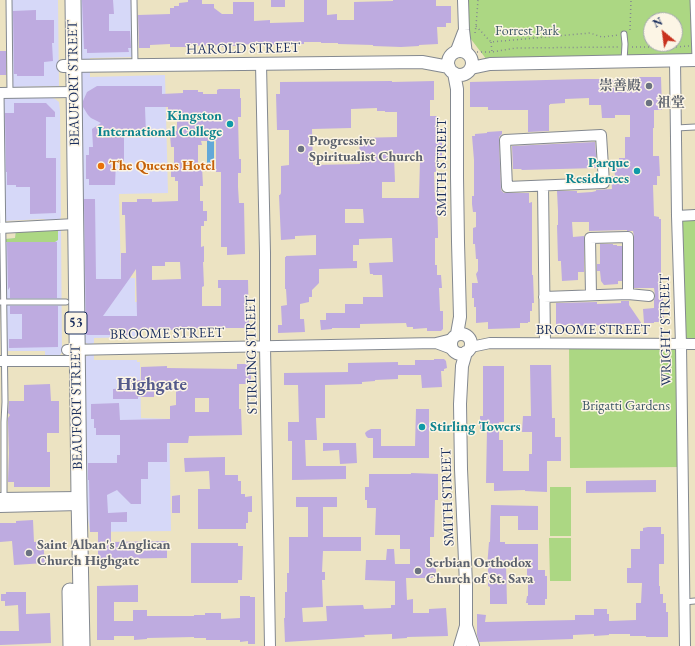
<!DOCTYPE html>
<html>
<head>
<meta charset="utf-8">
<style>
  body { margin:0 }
  #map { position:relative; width:695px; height:646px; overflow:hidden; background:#ece3c2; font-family:"EB Garamond",serif }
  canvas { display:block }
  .north { position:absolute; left:643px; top:12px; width:40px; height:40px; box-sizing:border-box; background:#fcf5e5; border:1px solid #a2a6af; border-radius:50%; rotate:331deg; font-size:11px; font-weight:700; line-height:16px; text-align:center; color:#1b2f5e }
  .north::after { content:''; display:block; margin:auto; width:14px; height:18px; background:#c8321e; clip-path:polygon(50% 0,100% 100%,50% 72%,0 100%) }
</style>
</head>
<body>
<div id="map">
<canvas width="695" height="646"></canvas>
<div class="north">N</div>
</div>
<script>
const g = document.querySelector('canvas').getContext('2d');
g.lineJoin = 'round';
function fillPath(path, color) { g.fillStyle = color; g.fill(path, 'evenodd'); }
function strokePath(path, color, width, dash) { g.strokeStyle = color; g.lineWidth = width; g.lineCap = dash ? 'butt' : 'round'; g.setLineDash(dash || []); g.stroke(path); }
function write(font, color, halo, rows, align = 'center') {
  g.font = font + ' "EB Garamond","Noto Serif SC",serif'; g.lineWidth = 3; g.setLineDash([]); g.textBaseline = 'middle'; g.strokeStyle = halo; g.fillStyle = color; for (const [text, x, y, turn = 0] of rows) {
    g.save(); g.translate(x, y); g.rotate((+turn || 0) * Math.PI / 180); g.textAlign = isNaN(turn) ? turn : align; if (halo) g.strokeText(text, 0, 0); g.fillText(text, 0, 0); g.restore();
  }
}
fillPath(new Path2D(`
  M12 0H58L59 86 12 87Z
  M77 0H137V57L90 58 89 61 84 60 80 57Z
  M88 70 90 72V77L165 75 168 193 119 194 121 278H135V302H137V337L94 338V343L90 345 84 342 80 74 82 72Z
  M2 98H52L55 99 59 102 60 111 61 216 60 219 57 221 48 222 44 219 4 221Z
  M61 227 62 352 60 355 56 356 50 357 45 355V351H7L5 239 15 238 16 230Z
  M92 354 94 355V360H137V362H140L141 418 169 419 171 531 90 532 83 484 84 357Z`), '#d6d8f8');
fillPath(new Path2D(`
  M463 0H695V60L490 64 464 30ZM651 20H675V44H651Z
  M695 215V344L681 345 682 467 570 468 569 344 681 345 677 216Z
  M58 227V240L55 242H5V239L15 238 16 230Z
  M550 487H571V536H550Z
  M549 538H571V581H550Z`), '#acd783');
fillPath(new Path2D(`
  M207 141H214V170H207Z`), '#63a8d8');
fillPath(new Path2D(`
  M82 0H113L114 14H109V31H130L131 48H128L129 52 87 53V49H84Z
  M188 0H202V4H214V8L222 14H233V2H254V21L270 20V23L304 22V0H327V15L337 14V20H354V2L393 1V0H436V6H451V23H446V27H437L438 44 419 45V46L401 47 373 46V45L338 44V43H321V42H304V44L256 45V44L237 45V46H231L230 47H222V45L186 46V47H170V44L150 45V48H139L138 15 170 14V8H174V6H179V3L188 2Z
  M271 0H285V7H271Z
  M36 10V20H54V43H52L53 61 44 62V76H17V74H14L13 11Z
  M0 51H6V75H0Z
  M634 77H661L662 110H654V128H653V156H659L660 176H657V185H653L654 216 659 217V219H661V298H663V306L664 305V322H654V323H644L643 309 654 308V300L655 296 654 288H634V237L633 231H627V230L589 231V222H572L573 237 584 236V272H578V280L562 281 561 263V261H558L557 225H558V211L557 191H577V193L592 192 596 191V190L612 189 611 176H615L614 167 620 166 619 158H625V137H630V115H615V118H602L601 105H589V98L565 99V103L550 104V105H549V131L528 132V110H488V107H470V82L585 79H614V81L634 80Z
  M392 81V82L434 81V100H430V116H437V142H442V156H435L436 172H434L435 197H437L438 233V238H435V265H437V275H441L442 288H439L440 311H443V329L441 331H427V328L413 329V327H407L406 323 360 324V328H332V329L321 330 320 320H326V313H345V304H363V297H383L382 275H373V274H370L369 263 393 262 392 238H391L359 239V245H353V261H357V268L319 269V283L312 290V297H309V302L300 304V319H304L305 332 278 333V325H282L281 306 287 305 286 289H285V257H286V256L316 255V235L296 236H295V239L281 240 279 195H280L281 193V166L289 165V130H277L276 94H280V82ZM377 108V111H385V112H397V137L359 138 360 164 313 165 312 129 351 128V109ZM394 156H418V160H420L419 198H382V182H395ZM345 209H363L364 223H345Z
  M97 86H162V94L183 93V90H198V92H203V94H217V90L219 89H240V98H241V117H238L239 159H241V173H238V187L239 203H244L245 254 227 255V247H221V172H216V141H201L202 145H198V166H202L203 186H200V201H203V211H207V221H204V226H201V247L204 246V262H203L204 286 202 287V306H221V288H218V280H248L249 328H223L224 329H208V328L183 329 176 330H131V335H87L86 334 84 199H95L96 279H121V253H126L125 215H122V202H137V199H152V202L178 201V181H175V177H171V165H174V147H171L170 135H174V131H177V113H168V107H145L146 135H124V161H116L115 185H89V179H86V155H89V147H93L92 129 101 123 91 118 88 115 83 107V101L87 92ZM165 262H180L181 279 152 280V266H165ZM136 269 137 316H103L130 278Z
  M14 103H46L55 112V117H46V158H56V213L30 214V187H16V185H7V172H6L5 113H14Z
  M502 131V134L499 137V140L501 190 504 193H529V203L532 202V275H533L534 303H532V311H530V322H528V323H520V328L488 329V322L476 323V307H474V298H472V283H478L476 274 478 271V259H476L475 244H473V228L476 227V212H473L472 204V196H474V160L472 136H475V134L487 133V132Z
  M595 142 597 168 522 170 521 169H513L512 146Z
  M7 242H57V298H10V287L8 290Z
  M600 244H613V245H617V246H622V281H618V284L604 285 601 281 600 271H597V264H600Z
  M621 301H629V305L642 324H611V325L566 326V325H556V303L597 302V304L621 303Z
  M10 306H58V347L9 348V339H22V314H10Z
  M434 359H444L446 361 447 368 444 369V371H441L442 387 422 388 421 375H398V379L375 380V381L362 382V384L325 385V418H316L317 440H305L306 466H346V479L292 480V441H288V422H299L298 385H284V373L348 372V363L398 362V365H415V360H434Z
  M237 364H251V384H239V409H241L242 435 189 436 188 443H167V462H148V479H141V504H131L117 490 107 495 108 513 127 512V522H111V542L167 541V558L98 559V532H90L89 480H88V463H117V455H120V435H96V428H94V419H91V404L119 403 120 420 170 419V406L176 405V386H154V397H138V399H113V389L131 388V380H141V367L167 366V368L237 369ZM195 398H209V412H195Z
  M530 365H551L552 418H555V437H561V461H547V492L525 491V490L494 491V483H486L487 429H480V416H483V366H504V422H499V440H503V471H529V454H532V432H522L523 416H531Z
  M50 384 51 401H59V433H47V452H50V487H14V482H8L9 453 8 422V418L10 415 8 413 9 401H24V385Z
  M416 409H429V458H373V438H368L366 436 365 433 367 431 371 429H381V446H415Z
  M323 443H356L357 463 340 464 339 450 323 451Z
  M225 457V475H238V481H241V494H245V497L252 496V512H248V523H246V529H198V489H210L209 471 185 472 184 458Z
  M411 473 438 474V500H435L434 537H430V563L436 569V573L432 578H406L407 600 413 599V613H429V609L446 608 448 636 407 637V638L392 639V634L364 635 365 637 285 642 284 618H285V592H287V573H289V537H308V507H296V497H337V507H323V537H361V551H323L322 572H325V580H322L323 607 302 608 303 622 327 621 326 606 363 605 364 609 391 608V605H395V581L365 580 366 560H386L387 549H394L395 564H410V549H400V535H375L376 508H367V500H365V487H369V474H411Z
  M656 480V492L586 493V481Z
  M180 495V513H172V496Z
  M491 505 538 506V530H518V516H500V542H505V544H538V570H545V576H547V599H545V605H528V603H526L527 596H528V579H527V562H508V564H506L507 604H490V587L488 586V567H487L489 542H490Z
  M33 520 34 542 43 541 45 563 14 565 12 541 0 542V523H16V521Z
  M648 527H661V534H664V564H659V586H660V594H663V603H666V612H668V637H646V636H630V634H609V635L594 636V634L573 635V639L479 642 477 635V614L486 615 485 622 575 620V615H594V609H607V614H609V621L636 620V603H641L642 583H627V568H631V549H640V531H643V528Z
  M191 543H238V546H243L242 580H238V583H191Z
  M138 585V602H114V621H133V610H147V616H194V615H205V613H221V619L240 618V596H250V597H255V644H248V641L240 642V640H206V638H194V637L147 638V639L134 640V636H114V640H97V586Z
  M6 592H26V614L50 613 51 643 0 645V631H19L18 605 5 606V601H1V594H6Z`), '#beabe0');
const service = new Path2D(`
  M9 0 10 93
  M134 0 135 65
  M693 0 695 59
  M624 61 625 44 624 34
  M1 93 5 402 4 422V498
  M676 128 695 127
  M0 302H66
  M684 602 695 601`);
const minor = new Path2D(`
  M463 0 464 30 467 54
  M455 53 463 32
  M675 61 677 216 681 345 685 646
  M261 64 265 253V346L270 646
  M0 93 74 92
  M601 135 604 183 507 187 505 140Z
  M543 186 545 343
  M677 216 695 215
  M0 228 75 224
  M591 295 590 238 628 237V294
  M544 297 628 294 649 296
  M436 343 452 349
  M471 347 490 343 695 344
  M67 350 436 343 452 339
  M0 361H77
  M0 498 79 497
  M0 507 79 505`);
const tertiary = new Path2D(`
  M448 63a12 12 0 1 1 24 0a12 12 0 1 1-24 0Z
  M63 66 422 62 449 67
  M471 68 490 64 695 60
  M454 73 457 89V177L458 242 460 317 457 334
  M451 344a10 10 0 1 1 20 0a10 10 0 1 1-20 0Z
  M466 626 473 646
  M460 646 466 626V584L461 469 460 404 462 366 466 352`);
const primary = new Path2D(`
  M73 0 79 497 82 646
  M70 591 71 646`);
strokePath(service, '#848990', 7);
strokePath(minor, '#848990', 12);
strokePath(tertiary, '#848990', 14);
strokePath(primary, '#848990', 17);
strokePath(new Path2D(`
  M476 26 491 42 590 33 602 37 618 35
  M630 30 631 0
  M475 33 476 26 478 0
  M491 42 492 52
  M632 47H675L689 46
  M477 52H492L516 48 619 47
  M659 297H665`), '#848990', 1.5, [1, 3]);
strokePath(service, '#fff', 5);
strokePath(minor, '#fff', 10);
strokePath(tertiary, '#fff', 12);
strokePath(primary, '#fff', 15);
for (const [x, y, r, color] of [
  [649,86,4,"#6b7280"],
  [649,103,4,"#6b7280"],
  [230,124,4,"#0f9aa8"],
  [301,149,4,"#6b7280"],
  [101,166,4,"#e8710a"],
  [637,171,4,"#0f9aa8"],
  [422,427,4,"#0f9aa8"],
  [29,553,4,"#6b7280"],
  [418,571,4,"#6b7280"]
]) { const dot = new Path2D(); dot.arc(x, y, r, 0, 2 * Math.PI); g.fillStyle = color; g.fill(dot); strokePath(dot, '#fcf5e5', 1.5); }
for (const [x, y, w] of [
  [76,323,22]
]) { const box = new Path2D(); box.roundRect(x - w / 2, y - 11, w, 22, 3); g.fillStyle = '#fcf5e5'; g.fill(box); strokePath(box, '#1b2f5e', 1); }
write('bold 13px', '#1b2f5e', null, [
  ["53",76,323]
]);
write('14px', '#3f5967', '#fcf5e5', [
  ["Forrest Park",527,31],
  ["Brigatti Gardens",626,406]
]);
write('14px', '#1b2f5e', '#fcf5e5', [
  ["HAROLD STREET",243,49,-1],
  ["BEAUFORT STREET",74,83,-91],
  ["SMITH STREET",442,167,-90],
  ["BROOME STREET",593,330],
  ["WRIGHT STREET",666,330,-91],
  ["BROOME STREET",167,334,-1],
  ["STIRLING STREET",252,355,-91],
  ["BEAUFORT STREET",77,407,-91],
  ["SMITH STREET",448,497,-92]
]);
write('bold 14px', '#5b616d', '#fcf5e5', [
  ["崇善殿",641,86,"right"],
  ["祖堂",657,103],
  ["Progressive",309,141],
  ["Spiritualist Church",309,157],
  ["Saint Alban's Anglican",37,545],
  ["Church Highgate",37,561],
  ["Serbian Orthodox",426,563],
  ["Church of St. Sava",426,579]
], 'left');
write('bold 14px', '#0d838f', '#fcf5e5', [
  ["Kingston",222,116],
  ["International College",222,132],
  ["Parque",629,163],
  ["Residences",629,179],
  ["Stirling Towers",430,427,"left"]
], 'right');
write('bold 14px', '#c56008', '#fcf5e5', [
  ["The Queens Hotel",109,166]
], 'left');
write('bold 18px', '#545a8c', '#fcf5e5', [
  ["Highgate",152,385]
]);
</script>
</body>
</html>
